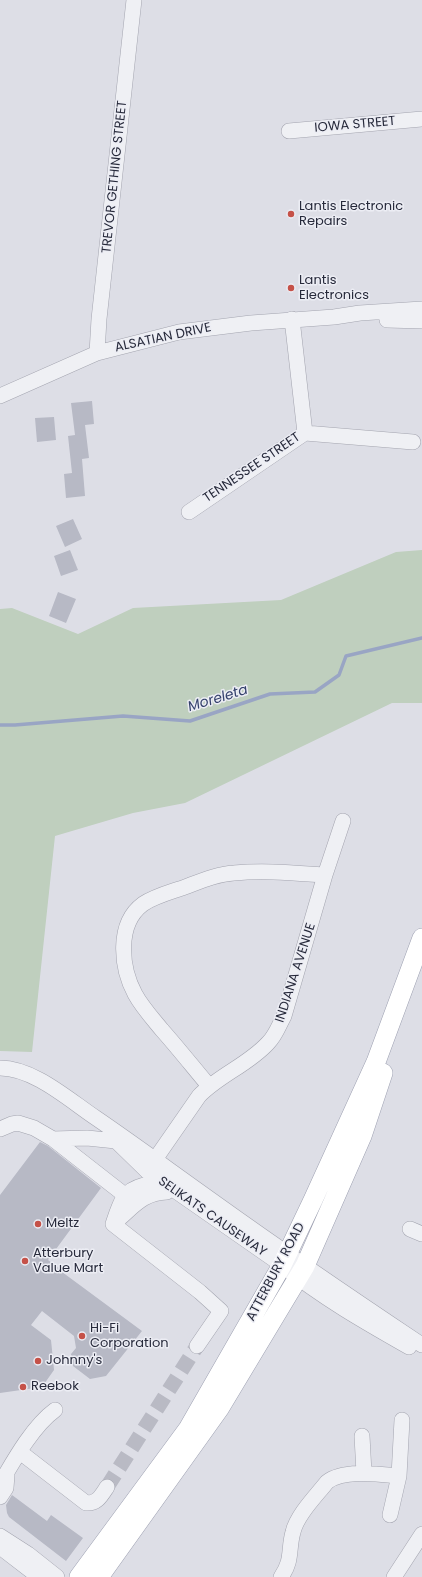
<!DOCTYPE html>
<html>
<head>
<meta charset="utf-8">
<style>
  body { margin:0 }
  canvas { display:block; background:#dddee6 }
</style>
</head>
<body>
<canvas width="422" height="1577"></canvas>
<script>
const g = document.querySelector('canvas').getContext('2d');
g.lineJoin = 'round';
function fillPath(path, color) { g.fillStyle = color; g.fill(path, 'evenodd'); }
function strokePath(path, color, width, dash) { g.strokeStyle = color; g.lineWidth = width; g.lineCap = dash ? 'butt' : 'round'; g.setLineDash(dash || []); g.stroke(path); }
function write(font, color, halo, rows, align = 'center') {
  g.font = font + ' Poppins,sans-serif'; g.lineWidth = 3; g.setLineDash([]); g.textBaseline = 'middle'; g.strokeStyle = halo; g.fillStyle = color; for (const [text, x, y, turn = 0] of rows) {
    g.save(); g.translate(x, y); g.rotate((+turn || 0) * Math.PI / 180); g.textAlign = isNaN(turn) ? turn : align; if (halo) g.strokeText(text, 0, 0); g.fillText(text, 0, 0); g.restore();
  }
}
fillPath(new Path2D(`
  M422 550V703H392L185 803 133 813 55 836 32 1052 0 1051V609L12 608 78 634 133 608 281 600 396 552Z`), '#bfcfbe');
strokePath(new Path2D(`
  M0 725H15L123 716 190 721 270 694 315 692 339 675 346 656 422 638`), '#99a5c4', 3.5);
fillPath(new Path2D(`
  M92 401 94 424 85 425 89 458 82 459 85 496 66 498 64 474 72 473 68 436 75 435 71 403Z
  M54 417 56 440 37 442 35 418Z
  M73 519 82 539 65 547 56 526Z
  M70 550 78 570 61 576 54 556Z
  M58 592 76 599 66 623 49 616Z
  M40 1142 48 1146 101 1188 48 1260 59 1268 58 1269 142 1331 106 1376 90 1379 73 1366 71 1354 76 1348 74 1336 42 1311 31 1325 51 1340 54 1370 42 1387 0 1393V1195Z
  M12 1495 47 1521 51 1515 83 1538 66 1561 9 1517 7 1513 6 1505Z`), '#b7b9c5');
strokePath(new Path2D(`
  M107 1487 197 1346`), '#b9bac4', 15, [15, 8]);
const minor = new Path2D(`
  M289 131 422 119
  M292 319 305 433
  M387 320 422 321
  M97 353 99 319 134 0
  M0 396 97 353 179 332 251 323 334 317 360 313 422 309
  M189 512 305 433 413 442
  M0 1068C34 1068 69 1100 96 1118 137 1146 176 1175 217 1204 284 1252 353 1299 422 1345
  M209 1086C193 1067 178 1048 162 1030 153 1019 142 1007 135 994 121 968 116 924 143 904 155 896 171 892 185 887 201 881 217 874 234 873 264 870 295 873 325 875
  M0 1129 12 1124 18 1123 34 1128 53 1139 126 1196
  M111 1136 147 1171 282 1265C321 1297 365 1322 409 1347
  M53 1139 87 1138 116 1141
  M147 1171 199 1096C219 1075 248 1065 268 1043 276 1035 279 1025 284 1016L325 875 343 821
  M114 1223C133 1208 141 1193 167 1192
  M113 1224 200 1292 221 1311 197 1346
  M113 1224C116 1215 119 1205 124 1197 133 1185 154 1182 169 1182
  M410 1229 422 1234
  M362 1436 364 1473
  M20 1452 86 1503C97 1504 101 1496 107 1487
  M0 1484C14 1460 33 1426 55 1410
  M0 1497 6 1488 7 1475
  M390 1515 399 1476 402 1420
  M0 1536 28 1554 57 1577
  M0 1547 39 1577
  M281 1577C293 1560 288 1550 293 1532 297 1515 316 1496 327 1482 343 1469 379 1474 399 1476
  M394 1577 422 1534`);
const major = new Path2D(`
  M79 1577 188 1429 282 1265 313 1200 376 1062 422 938
  M99 1577 219 1409 305 1266 362 1136 383 1073`);
strokePath(minor, '#a3a4af', 16);
strokePath(major, '#9da0b1', 20);
strokePath(minor, '#eff0f4', 15);
strokePath(major, '#fff', 19);
for (const [x, y, r, color] of [
  [291,214,4,"#c55148"],
  [291,288,4,"#c55148"],
  [38,1224,4,"#c55148"],
  [25,1261,4,"#c55148"],
  [82,1336,4,"#c55148"],
  [38,1361,4,"#c55148"],
  [23,1387,4,"#c55148"]
]) { const dot = new Path2D(); dot.arc(x, y, r, 0, 2 * Math.PI); g.fillStyle = color; g.fill(dot); strokePath(dot, '#ecedf4', 1.5); }
write('13px', '#272a3b', '#ecedf4', [
  ["IOWA STREET",355,125,-5],
  ["TREVOR GETHING STREET",115,177,-84],
  ["ALSATIAN DRIVE",163,338,-12],
  ["TENNESSEE STREET",252,468,-34],
  ["INDIANA AVENUE",296,973,-72],
  ["SELIKATS CAUSEWAY",212,1217,35],
  ["ATTERBURY ROAD",276,1272,-62]
]);
write('13px', '#272a3b', '#ecedf4', [
  ["Lantis Electronic",299,207],
  ["Repairs",299,222],
  ["Lantis",299,281],
  ["Electronics",299,296],
  ["Meltz",46,1224],
  ["Atterbury",33,1254],
  ["Value Mart",33,1269],
  ["Hi-Fi",90,1329],
  ["Corporation",90,1344],
  ["Johnny's",46,1361],
  ["Reebok",31,1387]
], 'left');
write('italic 14px', '#34416c', '#ecedf4', [
  ["Moreleta",218,699,-17]
]);
</script>
</body>
</html>
